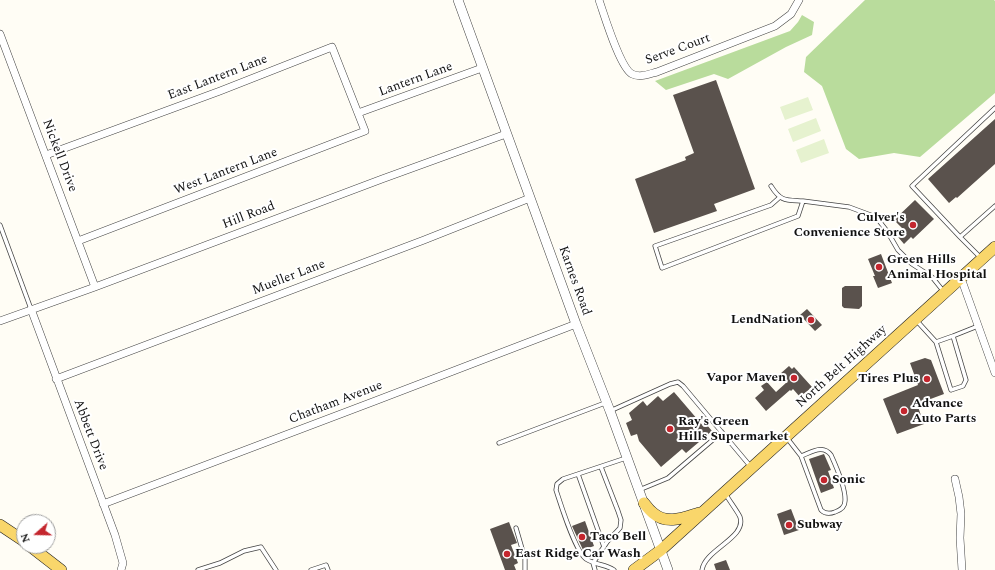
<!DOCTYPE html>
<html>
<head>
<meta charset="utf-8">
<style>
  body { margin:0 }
  #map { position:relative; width:995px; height:570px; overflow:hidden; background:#fffdf5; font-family:Spectral,serif }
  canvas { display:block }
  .north { position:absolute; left:16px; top:514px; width:40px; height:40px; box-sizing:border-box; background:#fff; border:1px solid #a0a0a0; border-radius:50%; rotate:250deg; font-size:11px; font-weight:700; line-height:16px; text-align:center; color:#111 }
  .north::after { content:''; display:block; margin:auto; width:14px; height:18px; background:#c4262e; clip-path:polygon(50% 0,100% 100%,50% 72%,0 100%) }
</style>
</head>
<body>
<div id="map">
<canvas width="995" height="570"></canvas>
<div class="north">N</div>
</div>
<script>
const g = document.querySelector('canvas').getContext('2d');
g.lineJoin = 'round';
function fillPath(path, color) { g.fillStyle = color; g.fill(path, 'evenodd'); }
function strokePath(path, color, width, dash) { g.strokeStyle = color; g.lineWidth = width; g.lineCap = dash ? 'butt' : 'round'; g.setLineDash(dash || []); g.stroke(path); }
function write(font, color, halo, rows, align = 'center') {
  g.font = font + ' Spectral,serif'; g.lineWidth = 4; g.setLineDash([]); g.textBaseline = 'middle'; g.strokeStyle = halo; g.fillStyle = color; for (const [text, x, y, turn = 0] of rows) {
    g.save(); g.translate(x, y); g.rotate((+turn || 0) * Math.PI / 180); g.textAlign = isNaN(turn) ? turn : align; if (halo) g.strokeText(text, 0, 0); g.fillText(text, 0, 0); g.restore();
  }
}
fillPath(new Path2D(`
  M865 0H994L995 1V93L920 157 894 153 859 159 846 149 822 86 804 72 806 57Z
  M802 15 814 22 812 35 786 47 728 79 714 74 666 90 655 81 790 31 798 22Z`), '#b9dc9c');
fillPath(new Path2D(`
  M808 97 813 110 785 120 780 107Z
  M816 118 821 131 793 142 788 129Z
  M824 139 829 153 801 163 796 150Z`), '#e6f2cf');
fillPath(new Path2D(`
  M716 80 755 189 714 204 717 211 654 233 635 179 686 160 685 157 694 153 673 95Z
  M995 119V164L957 198 956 197 949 203 928 179Z
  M915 200 934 219 913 239 911 237 904 244 898 237 905 231 894 220Z
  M881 254 892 283 878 288 873 276H875L868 259Z
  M845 286H862V306L859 309 844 308 842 306V288Z
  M807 309 822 325 815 331 800 315Z
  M925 358 931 360 944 394 917 404 924 424 897 434 883 399 918 385 910 363Z
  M789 366 792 369 794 367 812 387 800 397 793 389 791 391 790 390 766 411 755 398 764 390 761 386 767 382 776 392 787 382 780 374Z
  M674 392 704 427 707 425 712 431 686 453 682 449 661 467 639 441 637 434 631 436 626 423 632 420 629 413 643 401 647 406 658 396 663 401Z
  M824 454 831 470 828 471 834 488 821 493 809 459Z
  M791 509 799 530 784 535 777 514Z
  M585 521 594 546 583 550 572 526Z
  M509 522 517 543 511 545 518 563 514 565 516 570H505L490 529Z
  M726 560 730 570H716L714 564Z`), '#5a524d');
const service = new Path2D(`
  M771 186C781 202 786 200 803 201
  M780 197 771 205 655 246 662 268 798 216 803 201 849 207 876 217 887 231 898 250 912 264 932 277 944 292
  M0 225 31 309
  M960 237 912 186 995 108
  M981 258 960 237 995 206
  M916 320 936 342 951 390 963 386 966 380 953 336 978 326
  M936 342 953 336
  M610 411 670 384 678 382 683 386 751 467
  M787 438 801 456 821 510C825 514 830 514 835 512 841 510 845 507 845 501 846 489 836 466 831 455 823 444 812 452 801 456
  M499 443 605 403
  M578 474 604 547
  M639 490 668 478 722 432
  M516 528 525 559V570
  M198 570 220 563 244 551 261 547 276 570
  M311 570 326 565 328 570
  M595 570 593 563 607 542 620 528 621 520 618 511 601 467
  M614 570C605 564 595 565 586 559 575 551 561 505 556 490L557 484 563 479 626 458
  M702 570C705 549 747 538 740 517 738 512 728 499 725 493`);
const minor = new Path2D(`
  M599 0C604 14 620 68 632 74 640 78 649 74 657 72L775 26 791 14 799 0
  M0 34 95 287
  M358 113 482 68
  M46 155 220 91 332 47 365 131 78 241
  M961 278 995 373
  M31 309 115 535 123 563 121 570
  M0 321 95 287 382 179 506 134
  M56 379 424 240 530 198
  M955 479 959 497 961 514 960 538 962 570
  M103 504 375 401 576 324`);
const tertiary = new Path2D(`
  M458 0 576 324 610 411 668 570`);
const primary = new Path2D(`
  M644 503C647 507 649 510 653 513 667 525 683 518 699 513
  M0 525 24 541
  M30 546 61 570
  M634 570 661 550 995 247`);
strokePath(service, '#444', 5);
strokePath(minor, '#444', 8);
strokePath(tertiary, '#444', 10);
strokePath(primary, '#222', 12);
strokePath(service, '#fff', 3.5);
strokePath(minor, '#fff', 7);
strokePath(tertiary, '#fff', 9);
strokePath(primary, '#f9d66b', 11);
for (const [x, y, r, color] of [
  [913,225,4,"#c4262e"],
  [879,267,4,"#c4262e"],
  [811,320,4,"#c4262e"],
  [794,378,4,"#c4262e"],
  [927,379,4,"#c4262e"],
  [904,411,4,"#c4262e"],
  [670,429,4,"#c4262e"],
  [824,480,4,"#c4262e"],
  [789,525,4,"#c4262e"],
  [582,537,4,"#c4262e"],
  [507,554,4,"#c4262e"]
]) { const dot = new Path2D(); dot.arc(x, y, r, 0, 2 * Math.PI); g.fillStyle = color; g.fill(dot); strokePath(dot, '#fff', 1.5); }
write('13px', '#111', '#fff', [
  ["Serve Court",678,50,-20],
  ["East Lantern Lane",218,78,-21],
  ["Lantern Lane",416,80,-20],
  ["Nickell Drive",59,156,69],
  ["West Lantern Lane",226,172,-21],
  ["Hill Road",249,216,-21],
  ["Mueller Lane",289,278,-21],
  ["Karnes Road",574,281,70],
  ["North Belt Highway",842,367,-42],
  ["Chatham Avenue",336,403,-21],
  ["Abbett Drive",90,435,69]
]);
write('bold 13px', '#111', '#fff', [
  ["Culver's",905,218,"right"],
  ["Convenience Store",905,233,"right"],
  ["Green Hills",887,260],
  ["Animal Hospital",887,275],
  ["LendNation",803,320,"right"],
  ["Vapor Maven",786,378,"right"],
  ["Tires Plus",919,379,"right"],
  ["Advance",912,404],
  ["Auto Parts",912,419],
  ["Ray's Green",678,422],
  ["Hills Supermarket",678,437],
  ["Sonic",832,480],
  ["Subway",797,525],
  ["Taco Bell",590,537],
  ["East Ridge Car Wash",515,554]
], 'left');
</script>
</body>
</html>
